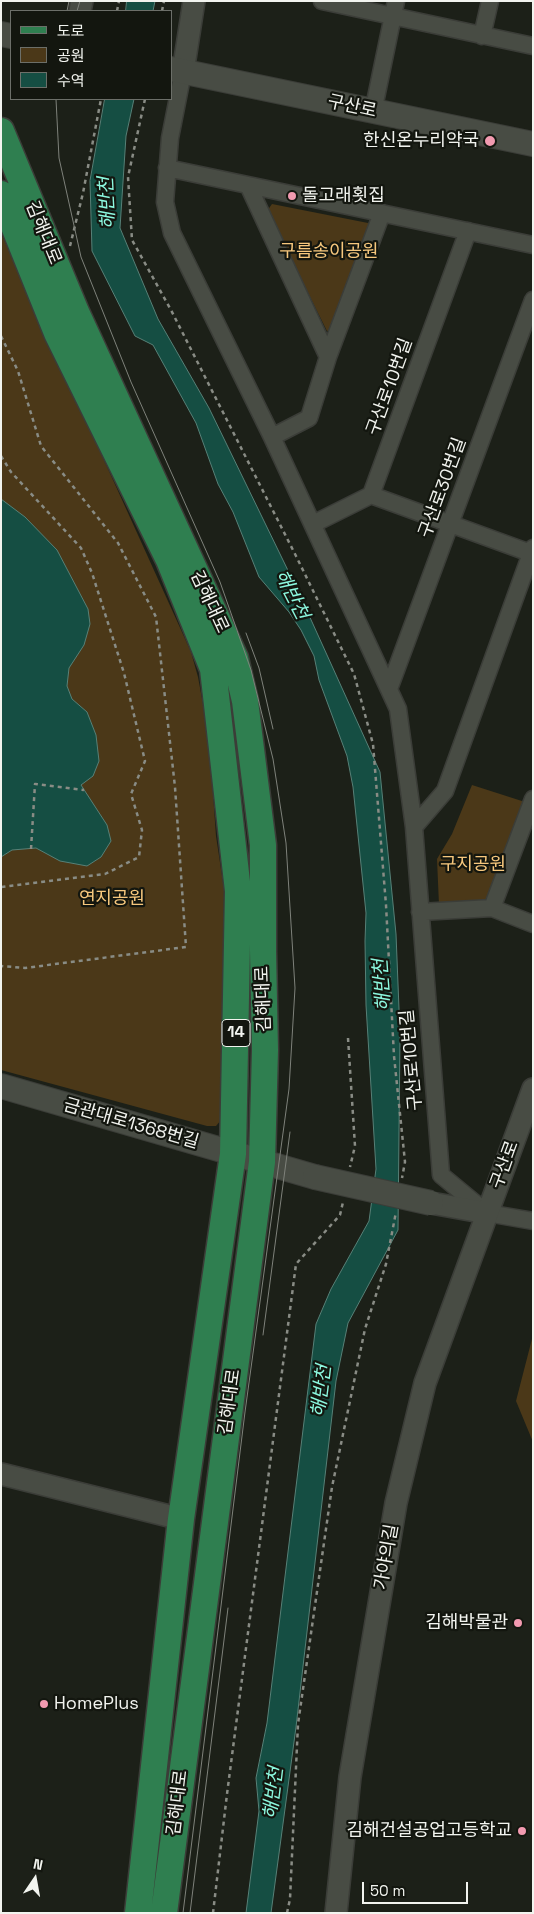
<!DOCTYPE html>
<html>
<head>
<meta charset="utf-8">
<style>
  body { margin:0 }
  #map { position:relative; width:534px; height:1914px; overflow:hidden; background:#1c2018; font-family:"Space Grotesk","Noto Sans KR",sans-serif }
  canvas { display:block }
  .frame { position:absolute; inset:0; border:2px solid #f2f4ef; pointer-events:none }
  .legend { position:absolute; left:10px; top:10px; width:162px; height:90px; box-sizing:border-box; background:#13160f; border:1px solid #6c6f69; margin:0; padding:6px 9px; list-style:none; font-size:15px; color:#f2f4ef }
  .legend li { display:flex; align-items:center; gap:10px; height:25px }
  .legend b { width:25px; border:1px solid #6c6f69 }
  .north { position:absolute; left:10px; top:1854px; width:50px; height:50px; -webkit-text-stroke:4px #13160f; paint-order:stroke; rotate:12deg; font-size:14px; font-weight:700; line-height:20px; text-align:center; color:#f2f4ef }
  .north::after { content:''; display:block; margin:auto; width:18px; height:22px; background:#f2f4ef; clip-path:polygon(50% 0,100% 100%,50% 72%,0 100%) }
  .scale { position:absolute; left:362px; top:1882px; width:106px; height:22px; box-sizing:border-box; border:2px solid #f2f4ef; border-top:0; padding-left:6px; font-size:15px; line-height:18px; white-space:nowrap; color:#f2f4ef; -webkit-text-stroke:4px #13160f; paint-order:stroke }
</style>
</head>
<body>
<div id="map">
<canvas width="534" height="1914"></canvas>
<div class="frame"></div>
<ul class="legend">
<li><b style="height:6px;background:#2f7f50"></b>도로</li>
<li><b style="height:14px;background:#4b3818"></b>공원</li>
<li><b style="height:14px;background:#154e43"></b>수역</li>
</ul>
<div class="north">N</div>
<div class="scale">50 m</div>
</div>
<script>
const g = document.querySelector('canvas').getContext('2d');
g.lineJoin = 'round';
function fillPath(path, color) { g.fillStyle = color; g.fill(path, 'evenodd'); }
function strokePath(path, color, width, dash) { g.strokeStyle = color; g.lineWidth = width; g.lineCap = dash ? 'butt' : 'round'; g.setLineDash(dash || []); g.stroke(path); }
function write(font, color, halo, rows, align = 'center') {
  g.font = font + ' "Space Grotesk","Noto Sans KR",sans-serif'; g.lineWidth = 4.5; g.setLineDash([]); g.textBaseline = 'middle'; g.strokeStyle = halo; g.fillStyle = color; for (const [text, x, y, turn = 0] of rows) {
    g.save(); g.translate(x, y); g.rotate((+turn || 0) * Math.PI / 180); g.textAlign = isNaN(turn) ? turn : align; if (halo) g.strokeText(text, 0, 0); g.fillText(text, 0, 0); g.restore();
  }
}
fillPath(new Path2D(`
  M272 204 368 223 377 234 336 329 327 331 267 211Z
  M1 233 177 621 191 652 198 677 203 704 212 779 216 836 224 889 222 1113 221 1120 216 1126H207L1 1070Z
  M472 785 525 802 488 900 439 905 437 859 452 834Z
  M533 1335V1442L516 1401Z`), '#4b3818');
const water = new Path2D(`
  M127 1H155L153 11H126Z
  M105 99H134L126 136 120 228 158 319 209 408 298 591 380 772 396 934 400 1034 398 1230 348 1323 336 1381 296 1727 271 1913H246L259 1811 256 1778 267 1723 316 1324 331 1289 369 1221 376 1169 366 1005 365 941 366 913 353 787 347 756 319 680 314 656 301 630 289 612 259 577 233 512 218 484 196 423 153 345 135 336 92 251 90 181Z
  M1 499 25 517 57 550 88 609 90 624 84 645 69 668 67 686 72 699 87 712 96 735 99 761 93 776 81 785 107 825 111 841 101 857 87 866 60 861 36 848 12 850 1 857Z`);
fillPath(water, '#154e43');
strokePath(water, '#578077', 1);
const minor = new Path2D(`
  M322 1 533 46
  M482 36 490 1
  M183 72 170 138 165 202 172 233 272 437 398 709 414 827 441 1175 487 1213 533 1221
  M373 112 396 1
  M167 168 533 245
  M248 185 328 357
  M272 437 309 418 328 357 382 213
  M371 495 533 554
  M313 524 371 495 468 231
  M389 689 533 300
  M414 827 445 791 533 548
  M492 908 533 799
  M420 912 492 908 533 924`);
const tertiary = new Path2D(`
  M80 11 82 1
  M183 72 194 1
  M431 1203 487 1213
  M1 1474 181 1519
  M336 1913 350 1777 396 1503 425 1383 533 1089`);
const secondary = new Path2D(`
  M1 34 11 36
  M171 69 533 144
  M1 1086 315 1177`);
const primary = new Path2D(`
  M1 131 76 312 235 658 245 701 263 845V951L265 1050 262 1162 164 1913
  M1 194 57 333 169 560 213 669 238 891 233 1154 181 1519 138 1913`);
strokePath(minor, '#3b3d38', 19);
strokePath(tertiary, '#3b3d38', 24);
strokePath(secondary, '#3b3d38', 26);
strokePath(primary, '#3b3d38', 29);
strokePath(new Path2D(`
  M117 11 119 1
  M162 11 164 1
  M145 99 128 177 132 240 171 310 296 556 354 674 373 744 386 905 394 1056 405 1162 402 1178
  M70 246 83 193 101 99
  M1 336 18 371 41 446 118 543 156 617 175 787 186 947 25 968 1 966
  M1 456 11 472 81 548 92 573 124 673 145 761 131 794 142 830 139 857 105 874 1 887
  M31 849 35 784 84 790
  M348 1038 355 1146 350 1167
  M213 1913 227 1794 296 1264 340 1215 343 1202
  M287 1913 290 1899 298 1724 332 1487 365 1329 386 1264 396 1212`), '#898c85', 2.5, [4, 4]);
strokePath(minor, '#484c44', 16);
strokePath(tertiary, '#484c44', 21);
strokePath(secondary, '#484c44', 24);
strokePath(primary, '#2f7f50', 26);
strokePath(new Path2D(`
  M67 11 69 1
  M77 11 80 1
  M56 99 59 158 81 257 131 382 220 582 251 670 273 759 286 843 295 988 289 1089 245 1412 183 1913
  M246 633 259 668 273 729
  M263 1335 290 1132
  M190 1913 228 1608`), '#7f827b', 1);
const secondaryBridge = new Path2D(`
  M315 1177 431 1203`);
strokePath(secondaryBridge, '#3b3d38', 26, []);
strokePath(secondaryBridge, '#484c44', 24);
for (const [x, y, r, color] of [
  [490,141,6,"#f29ab0"],
  [292,196,5,"#f29ab0"],
  [518,1623,5,"#f29ab0"],
  [44,1704,5,"#f29ab0"],
  [522,1831,5,"#f29ab0"]
]) { const dot = new Path2D(); dot.arc(x, y, r, 0, 2 * Math.PI); g.fillStyle = color; g.fill(dot); strokePath(dot, '#13160f', 2); }
for (const [x, y, w] of [
  [236,1033,28]
]) { const box = new Path2D(); box.roundRect(x - w / 2, y - 13.5, w, 27, 4); g.fillStyle = '#13160f'; g.fill(box); strokePath(box, '#f2f4ef', 1); }
write('bold 16px', '#f2f4ef', null, [
  ["14",236,1033]
]);
write('18px', '#f2f4ef', '#13160f', [
  ["구산로",352,107,12],
  ["김해대로",43,233,68],
  ["구산로10번길",390,387,-70],
  ["구산로30번길",443,488,-70],
  ["김해대로",209,602,65],
  ["김해대로",264,999,-92],
  ["구산로10번길",412,1060,-95],
  ["금관대로1368번길",131,1124,16],
  ["구산로",505,1165,-70],
  ["김해대로",230,1402,-82],
  ["가야의길",387,1557,-80],
  ["김해대로",178,1803,-83]
]);
write('18px', '#f2f4ef', '#13160f', [
  ["한신온누리약국",479,141],
  ["돌고래횟집",302,196,"left"],
  ["김해박물관",508,1623],
  ["HomePlus",54,1704,"left"],
  ["김해건설공업고등학교",512,1831]
], 'right');
write('18px', '#f6c77d', '#13160f', [
  ["구름송이공원",329,252],
  ["구지공원",473,865],
  ["연지공원",112,899]
]);
write('italic 19px', '#8cf8df', '#13160f', [
  ["해반천",108,203,-93],
  ["해반천",291,595,63],
  ["해반천",383,985,-94],
  ["해반천",322,1391,-83],
  ["해반천",274,1793,-83]
]);
</script>
</body>
</html>
